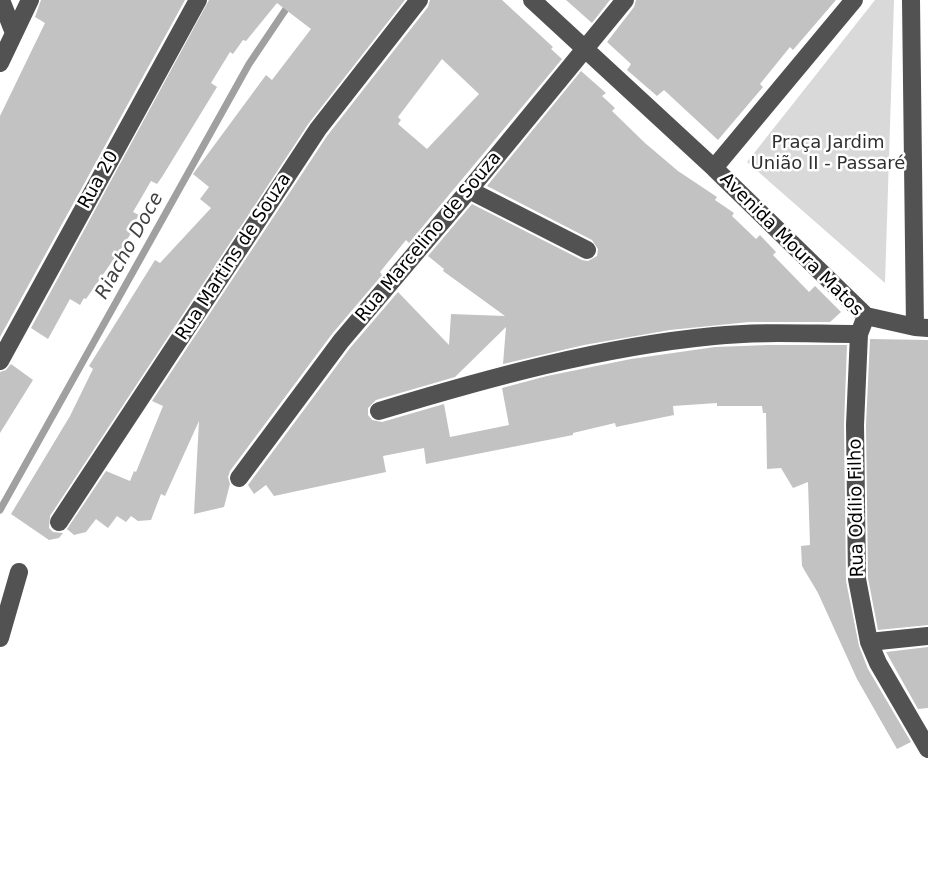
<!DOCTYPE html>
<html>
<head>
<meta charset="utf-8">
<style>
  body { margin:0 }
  canvas { display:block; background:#fff }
</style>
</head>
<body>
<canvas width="928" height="887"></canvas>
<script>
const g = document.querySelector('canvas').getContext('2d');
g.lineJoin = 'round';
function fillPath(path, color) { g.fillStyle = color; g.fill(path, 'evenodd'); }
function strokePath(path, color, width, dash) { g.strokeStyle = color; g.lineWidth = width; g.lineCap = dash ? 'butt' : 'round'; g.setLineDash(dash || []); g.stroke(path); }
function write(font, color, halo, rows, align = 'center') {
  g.font = font + ' "DejaVu Sans",sans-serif'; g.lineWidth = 5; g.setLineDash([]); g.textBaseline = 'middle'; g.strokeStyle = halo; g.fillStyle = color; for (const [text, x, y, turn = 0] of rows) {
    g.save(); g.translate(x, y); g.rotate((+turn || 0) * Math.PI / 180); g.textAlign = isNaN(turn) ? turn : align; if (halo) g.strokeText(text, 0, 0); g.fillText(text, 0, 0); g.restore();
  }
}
fillPath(new Path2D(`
  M875 0H894L885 283 747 162Z`), '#d9d9d9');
strokePath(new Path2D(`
  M0 510 249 64 292 0`), '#a0a0a0', 7);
fillPath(new Path2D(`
  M41 0H185L0 337V116L45 23 35 17Z
  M209 0H405L309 123 50 516 49 528 53 532 63 533 59 538 49 540 11 514 70 416 93 369 89 366 155 260 160 263 211 208 200 199 209 187 193 174 266 75 272 80 311 29 277 3 246 41 243 40 233 54 230 52 211 83 217 87 162 177 157 184 151 181 133 212 139 215 136 220 138 221 127 240 86 299 84 298 80 305 70 299 48 339 31 328Z
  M430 0H502L553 47 551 49 562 59 409 243 406 240 380 272 382 275 332 334 230 471 228 477 230 484 224 507 194 514 199 421 165 496 161 494 151 520 138 521 131 516 126 522 117 516 108 528 96 519 86 532 74 535 67 529 106 471 130 481 134 471 136 472 163 406 152 401 327 136 428 7ZM442 59 479 94 427 149 398 124 401 120 398 117Z
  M566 0H610L592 23Z
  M636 0H836L793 50 790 47 760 84 763 87 718 140 664 90 657 96 627 70 631 64 607 42 634 7Z
  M581 71 606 93 602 96 615 108 612 111 645 143 678 171 717 197 715 200 734 213 732 216 756 239 760 235 776 252 773 255 809 292 815 286 841 312 830 322H749L670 330 584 345 503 364 506 327 455 377 376 400 368 408V415L372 420 382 422 444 404 450 437 509 425 502 388 547 376 631 359 715 347 768 345H847L844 425 846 581 859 646 868 669 911 742 897 749 857 679 818 593 802 566 801 546 810 545 808 482 793 488 781 468 767 469 766 413H763L762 406H717V403L673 406 674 415 616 427 615 423 573 433V435L426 464 424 448 383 456 386 472 274 496 266 485 254 494 248 485 350 348 398 292 449 345 451 314 505 316 443 271 444 269 428 256 472 204 582 260 588 261 597 256 598 249 592 240 487 186Z
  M870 339 928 340V625L878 630 868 578 866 425Z
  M11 364 33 380 0 433V372L6 370Z
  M928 647V708L918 709 886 652Z`), '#c2c2c2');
strokePath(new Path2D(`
  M1 0 14 33
  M532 0 714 168 866 316
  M911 0 915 327
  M0 63 30 0
  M714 168 854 0
  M469 190 587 250
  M866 316 915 327 928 328
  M859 334 855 425 857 579 869 642 878 663 928 749
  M0 361 198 0
  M379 411C488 378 600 347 714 336 761 331 811 334 859 334L866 316
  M239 478 341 341 469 190 625 0
  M59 522 318 129 419 0
  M0 638 19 572
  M869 642 928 636`), '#525252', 18);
write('18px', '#303030', '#fff', [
  ["Praça Jardim",828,143],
  ["União II - Passaré",828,164]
]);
write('18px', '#000', '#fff', [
  ["Rua 20",99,180,-61],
  ["Rua Marcelino de Souza",429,237,-50],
  ["Avenida Moura Matos",791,245,45],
  ["Rua Martins de Souza",234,257,-57],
  ["Rua Odílio Filho",857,508,-91]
]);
write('italic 19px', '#414141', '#fff', [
  ["Riacho Doce",130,246,-61]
]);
</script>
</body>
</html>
